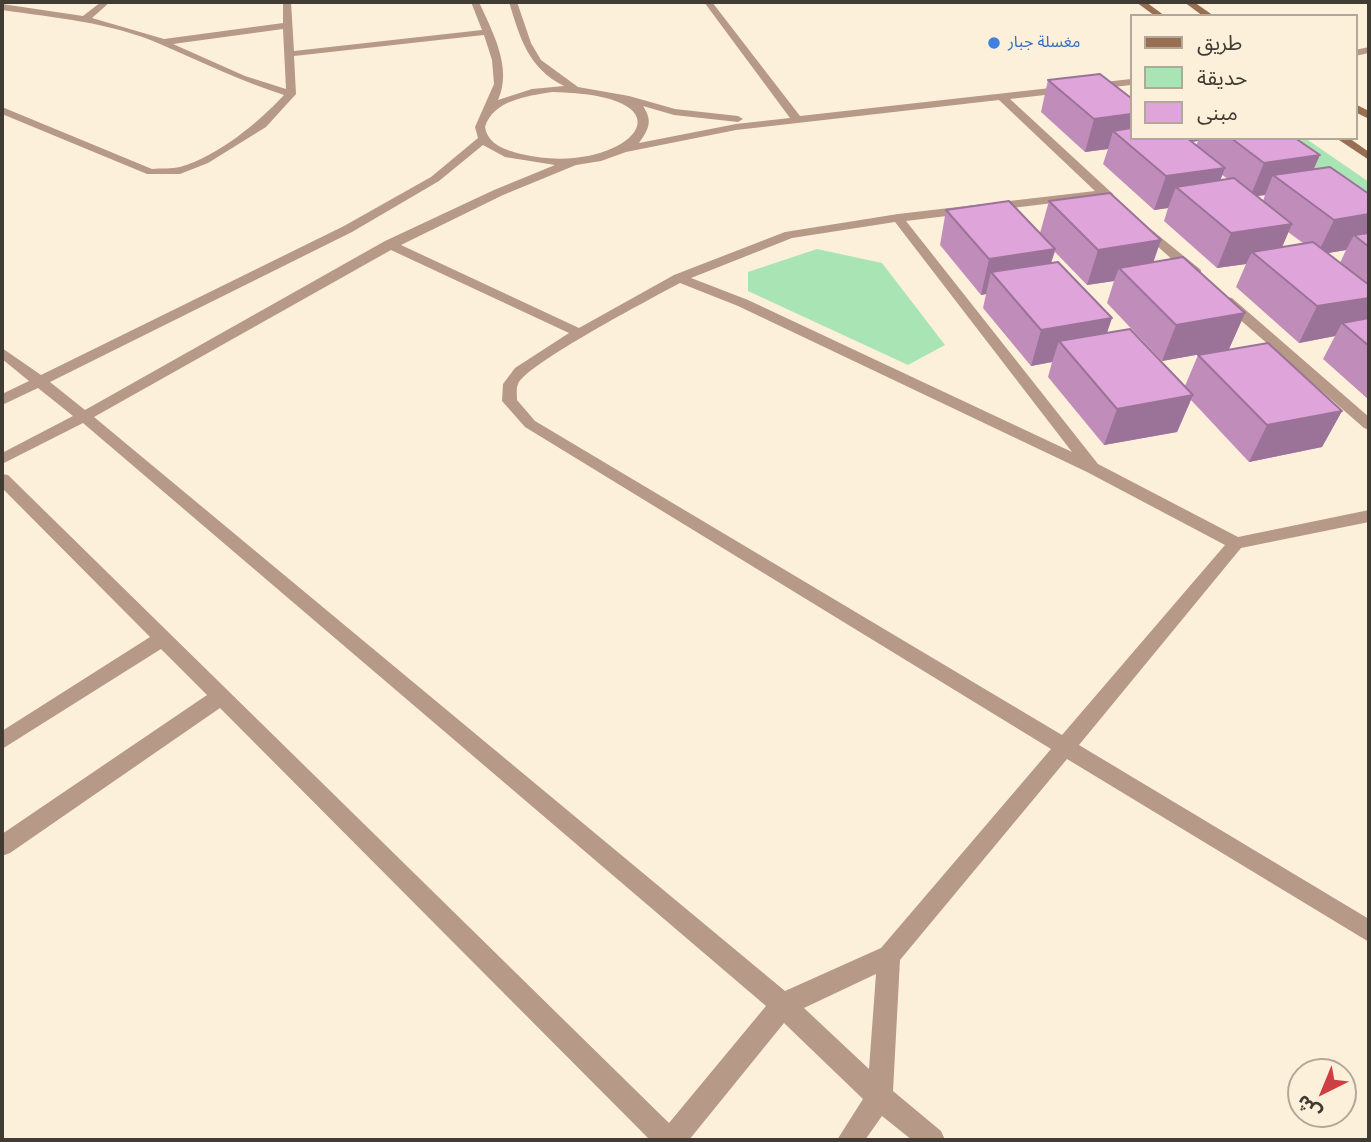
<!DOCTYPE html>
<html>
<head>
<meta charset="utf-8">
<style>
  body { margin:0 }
  #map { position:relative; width:1371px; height:1142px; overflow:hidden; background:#fcf0db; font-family:"Nunito Sans","Noto Sans Arabic",sans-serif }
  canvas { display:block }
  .frame { position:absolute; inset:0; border:4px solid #403b33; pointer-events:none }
  .legend { position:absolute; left:1130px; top:14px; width:228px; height:126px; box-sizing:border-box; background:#fcf0db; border:2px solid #b1a898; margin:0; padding:9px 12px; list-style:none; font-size:21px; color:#403b33 }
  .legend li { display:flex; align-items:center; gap:14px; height:35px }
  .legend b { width:35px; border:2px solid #b1a898 }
  .north { position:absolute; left:1287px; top:1058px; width:70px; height:70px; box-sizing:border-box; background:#fcf0db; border:2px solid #b1a898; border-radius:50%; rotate:223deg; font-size:19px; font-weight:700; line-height:28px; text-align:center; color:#403b33 }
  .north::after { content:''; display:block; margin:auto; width:24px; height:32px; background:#ce3f44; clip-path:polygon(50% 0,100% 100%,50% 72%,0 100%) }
</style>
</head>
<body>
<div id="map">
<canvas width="1371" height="1142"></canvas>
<div class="frame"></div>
<ul class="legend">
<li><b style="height:9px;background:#986f53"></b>طريق</li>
<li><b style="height:19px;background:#a9e4b4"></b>حديقة</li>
<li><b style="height:19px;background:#dfa4d9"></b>مبنى</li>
</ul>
<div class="north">ش</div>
</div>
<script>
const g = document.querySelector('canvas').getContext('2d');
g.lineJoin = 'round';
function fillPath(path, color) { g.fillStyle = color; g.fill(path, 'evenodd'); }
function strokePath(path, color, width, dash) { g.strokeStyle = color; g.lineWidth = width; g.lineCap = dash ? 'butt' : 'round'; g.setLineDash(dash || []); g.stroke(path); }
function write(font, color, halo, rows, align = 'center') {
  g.font = font + ' "Nunito Sans","Noto Sans Arabic",sans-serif'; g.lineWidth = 5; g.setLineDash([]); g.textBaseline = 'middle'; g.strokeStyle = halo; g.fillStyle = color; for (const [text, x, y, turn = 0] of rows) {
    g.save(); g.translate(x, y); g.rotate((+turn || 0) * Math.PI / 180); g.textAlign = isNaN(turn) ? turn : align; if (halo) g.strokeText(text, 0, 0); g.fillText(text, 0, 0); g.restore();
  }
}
fillPath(new Path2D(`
  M1250 138H1305L1369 182V224Z
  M817 249 882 263 945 345 908 365 748 291V272Z`), '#a9e4b4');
fillPath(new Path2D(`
  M101 2H110L92 18 164 39 283 23V2H291L294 51 482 30 471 2H479C492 31 513 68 498 100L532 89 564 86C528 68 520 38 509 2H517L531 43 541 60 578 87 629 96 675 109 738 116 743 119 738 122 674 115 643 106C653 121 649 129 639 143L736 124 790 118 704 2H712L800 116 1131 79V85L1010 99 1113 194V200L1102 197 906 221 1098 464 1238 537 1369 510V522L1241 548 1079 745 1369 919V942L1067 759 900 960 893 1091 941 1131 945 1140H912L882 1116 865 1140H837L863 1099 784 1023 689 1140H650L220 708 10 853 2 856V834L207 695 161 649 2 749V731L150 637 2 488V474L8 475 669 1123 766 1006 83 423 2 464V453L73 416 38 388 2 405V394L29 381 2 359V348L41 375 344 226 431 177 478 138 475 127 494 84 492 60 484 35 294 56 296 94 266 127 208 163 180 174H147L2 114V107L152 169C161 168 172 169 180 167 218 156 258 123 284 95 241 81 201 62 160 44 110 22 55 18 2 10V4L83 16ZM283 29 286 89 245 76 173 44ZM552 92C707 95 624 179 521 154 506 150 488 145 485 127 493 100 528 96 552 92ZM999 100 1095 191 898 214 785 232 674 275 579 328 401 245 503 195 576 165 601 161 626 152 736 130ZM483 145 505 157 555 165 494 190 385 241 85 410 50 382 352 232 439 181ZM895 222 1072 452 748 300 691 278 792 238ZM391 250 569 333 515 368 503 384 502 401 525 427 1051 749 881 948 785 991 94 417ZM680 283 738 306 1087 472 1225 545 1062 735 535 421 517 400C517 395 516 388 518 384 526 364 654 297 680 283ZM876 974 869 1069 804 1008Z
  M1369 47V53L1355 56V50Z
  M1143 223 1201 270V276H1191L1139 230 1137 227Z
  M1227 297 1232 298 1369 417V430L1364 428 1222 304V298Z`), '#b79987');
fillPath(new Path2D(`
  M1136 2H1146L1165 16H1155Z
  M1184 2H1194L1214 16H1203Z
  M1355 104 1369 111V119L1355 112Z
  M1336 138H1349L1369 152V160Z`), '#986f53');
fillPath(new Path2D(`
  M1048 80 1131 138H1295L1314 169 1369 194V400L1323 359 1335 336 1299 343 1236 287 1246 264 1217 268 1164 221 1168 208 1154 210 1103 164 1108 149 1085 152 1041 112ZM1198 141 1196 146 1191 142ZM1222 175 1228 179 1220 180ZM1265 195 1263 201 1257 196ZM1288 232 1303 243 1282 247ZM1346 250 1340 263 1328 253Z
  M1049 201 1153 262 1245 313 1229 349 1162 361 1107 303 1114 281 1087 285 1055 252 1051 263 1112 318 1107 333 1185 386 1198 355 1342 411 1322 447 1249 462 1191 400 1177 432 1104 445 1048 377 1052 362 1031 366 983 308 986 294 981 295 940 245 946 210 1040 233Z`), '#c08dbb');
fillPath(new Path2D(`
  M1131 114V138L1113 131 1108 149 1085 152 1094 119Z
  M1183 138H1199L1198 141 1181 143Z
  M1320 155 1305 189 1273 175 1265 195 1250 197 1264 163Z
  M1225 168 1212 202 1176 187 1168 208 1154 210 1166 176Z
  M1369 214V246L1354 235 1346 250 1317 255 1334 220Z
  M1292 224 1277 259 1252 252 1246 264 1217 268 1231 233Z
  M1161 240 1149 275 1119 268 1114 281 1087 285 1098 250Z
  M1055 249 1045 284 991 272 986 294 981 295 989 259Z
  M1369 298V319L1342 323 1335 336 1299 343 1317 306Z
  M1245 313 1229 349 1162 361 1176 325Z
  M1112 318 1099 354 1059 341 1052 362 1031 366 1041 330Z
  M1193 395 1177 432 1104 445 1117 409Z
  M1342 411 1322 447 1249 462 1267 425Z`), '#9c7398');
const building = new Path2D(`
  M1100 74 1131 98V114L1094 119 1048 80Z
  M1131 128V138H1187L1225 168 1166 176 1113 131Z
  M1231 138H1295L1320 155 1264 163Z
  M1330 167 1369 194V214L1334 220 1273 175Z
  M1234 178 1292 224 1231 233 1176 187Z
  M1110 193 1161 240 1098 250 1049 201Z
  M1009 201 1055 249 989 259 946 210Z
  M1369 233V247L1354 235Z
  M1313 242 1369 285V298L1317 306 1252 252Z
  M1183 257 1245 313 1176 325 1119 268Z
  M1058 262 1112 318 1041 330 991 272Z
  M1369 318V346L1342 323Z
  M1130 329 1193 395 1117 409 1059 341Z
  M1268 343 1342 411 1267 425 1198 355Z`);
fillPath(building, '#dfa4d9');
strokePath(building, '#9c7398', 2);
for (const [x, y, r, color] of [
  [994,43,7,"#3f7fe0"]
]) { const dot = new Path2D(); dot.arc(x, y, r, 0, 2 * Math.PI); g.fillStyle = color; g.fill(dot); strokePath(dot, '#fcf0db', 2.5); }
write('16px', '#366cbe', '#fcf0db', [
  ["مغسلة جبار",1008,43]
], 'left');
</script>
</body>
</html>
